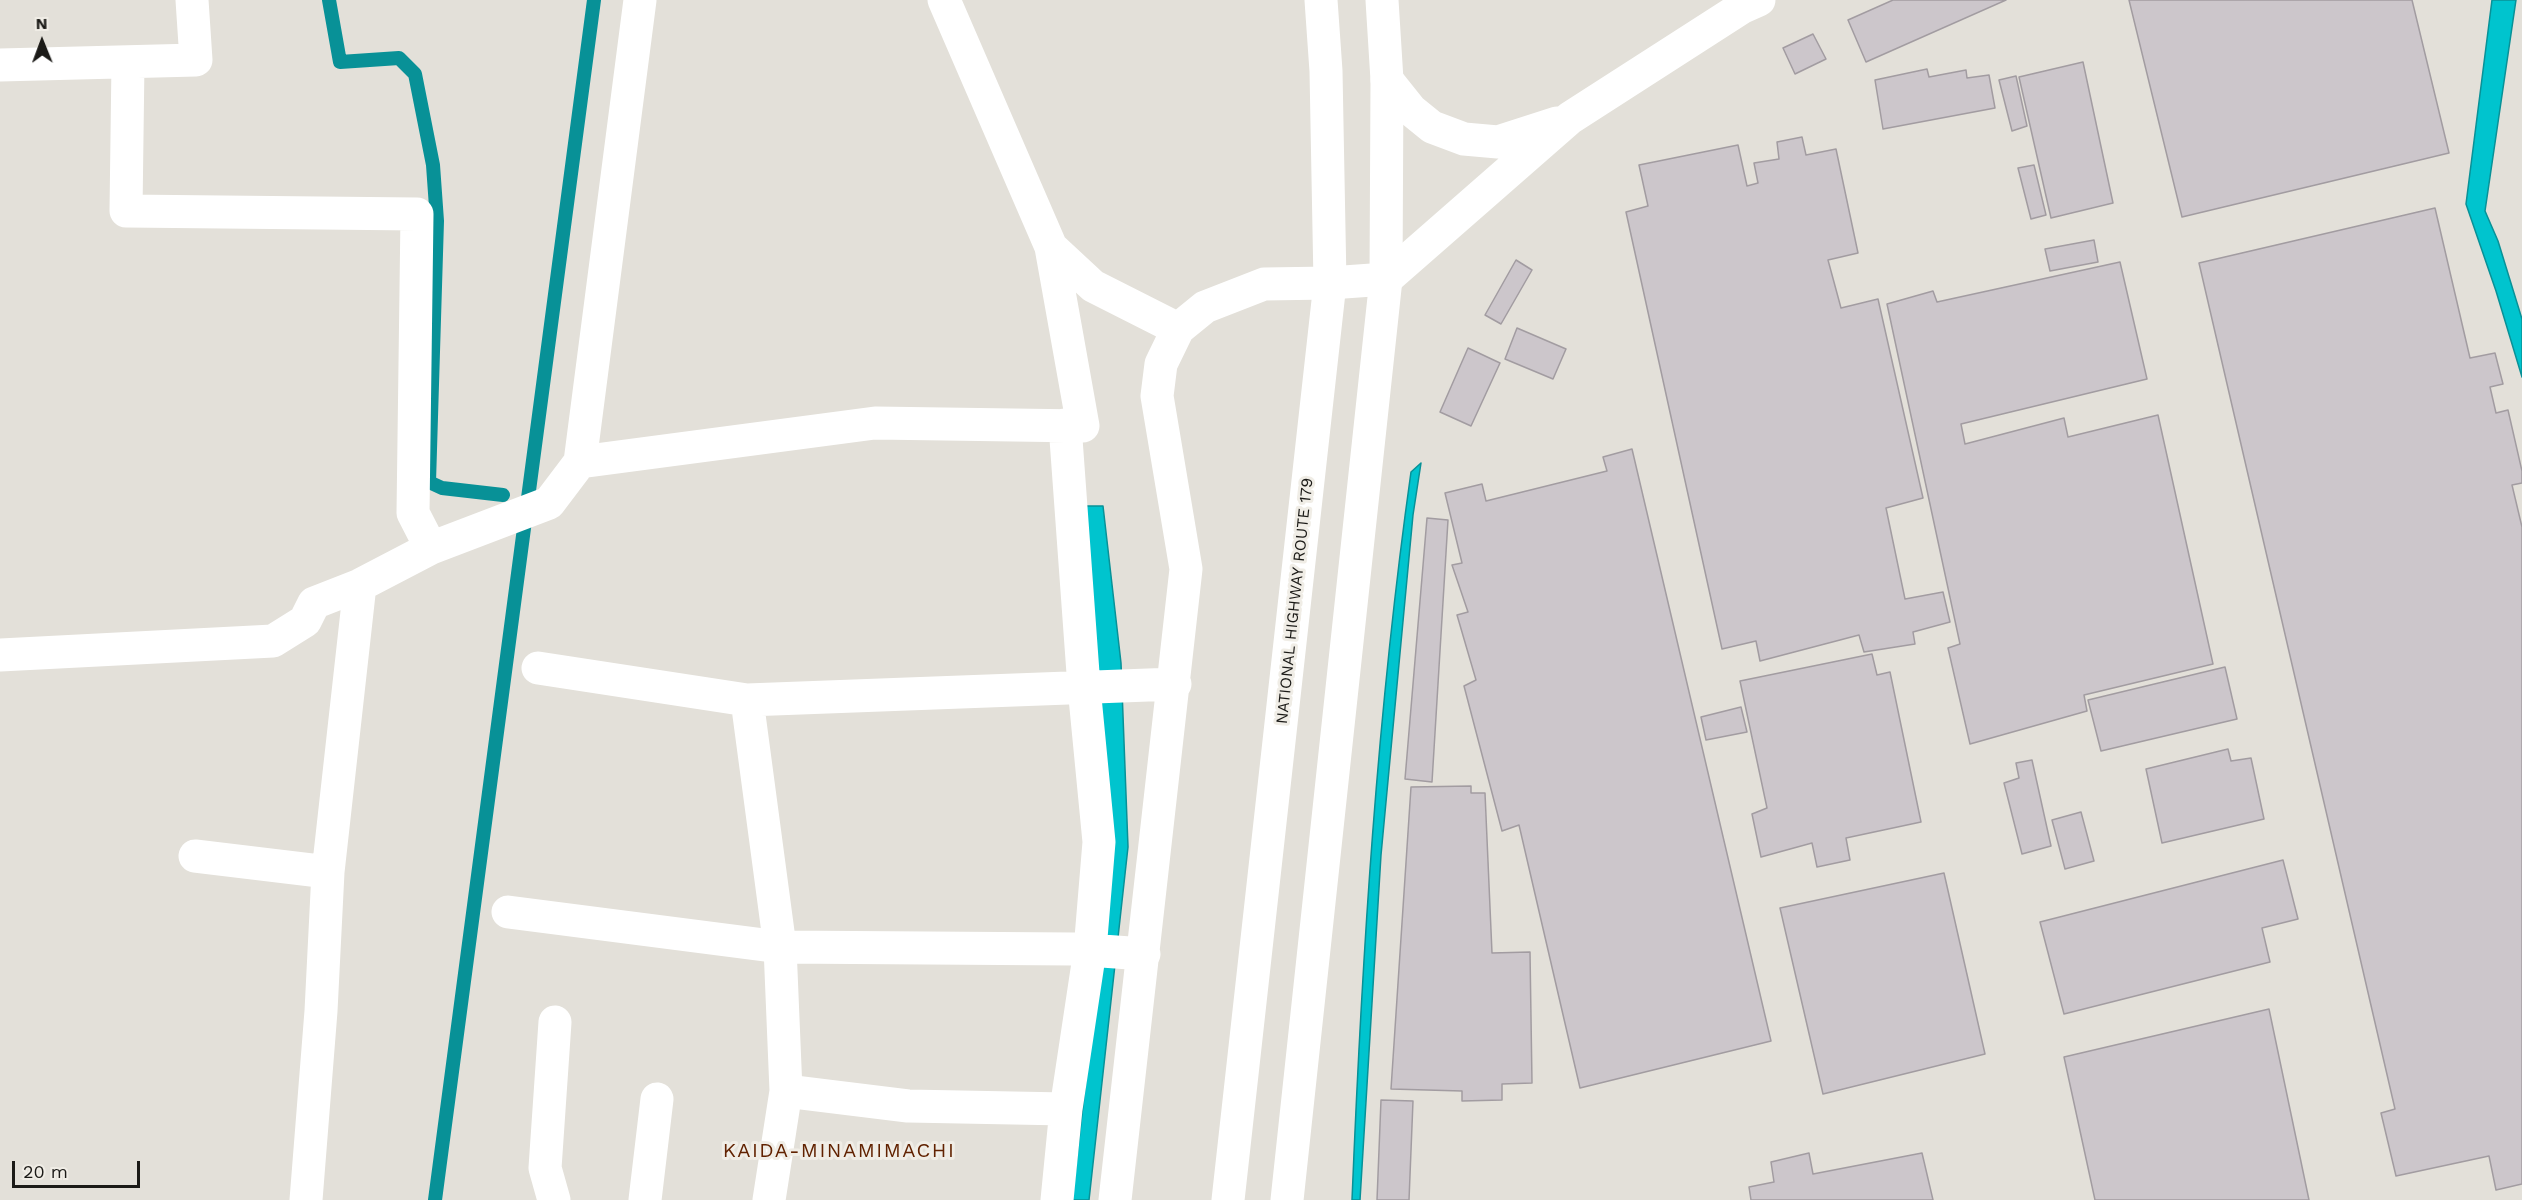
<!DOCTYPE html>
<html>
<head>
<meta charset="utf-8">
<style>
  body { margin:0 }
  #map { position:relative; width:2522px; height:1200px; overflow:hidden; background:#e3e0d9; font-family:"Work Sans",sans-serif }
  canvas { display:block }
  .north { position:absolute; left:12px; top:12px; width:60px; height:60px; -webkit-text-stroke:4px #f0ede6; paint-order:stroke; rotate:359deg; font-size:16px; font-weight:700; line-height:24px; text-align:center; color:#1b1a17 }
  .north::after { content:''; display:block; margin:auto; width:21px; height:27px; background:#1b1a17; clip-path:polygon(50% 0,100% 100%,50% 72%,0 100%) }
  .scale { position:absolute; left:12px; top:1161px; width:128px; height:27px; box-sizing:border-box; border:3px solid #1b1a17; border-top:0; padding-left:8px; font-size:18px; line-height:21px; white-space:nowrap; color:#1b1a17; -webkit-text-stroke:4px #f0ede6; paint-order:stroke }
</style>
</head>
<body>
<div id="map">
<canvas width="2522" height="1200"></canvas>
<div class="north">N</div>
<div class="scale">20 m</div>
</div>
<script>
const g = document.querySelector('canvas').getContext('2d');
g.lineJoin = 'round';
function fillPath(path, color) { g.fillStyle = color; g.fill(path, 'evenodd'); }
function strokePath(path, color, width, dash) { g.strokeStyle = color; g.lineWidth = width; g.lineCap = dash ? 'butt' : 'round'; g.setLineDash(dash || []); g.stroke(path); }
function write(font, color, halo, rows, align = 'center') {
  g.font = font + ' "Work Sans",sans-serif'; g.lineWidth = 6; g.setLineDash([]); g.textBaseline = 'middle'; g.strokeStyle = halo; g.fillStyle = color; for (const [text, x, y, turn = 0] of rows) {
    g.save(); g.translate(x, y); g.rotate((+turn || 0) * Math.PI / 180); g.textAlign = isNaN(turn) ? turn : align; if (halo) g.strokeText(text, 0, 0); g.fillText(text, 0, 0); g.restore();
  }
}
const water = new Path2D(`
  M2492 0H2516L2485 211 2498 241 2522 319V377L2496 291 2466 204Z
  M1421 463 1413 515 1381 855 1360 1200H1352C1362 957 1377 713 1411 472Z
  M1086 506H1103L1121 663 1128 847 1089 1200H1072L1099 967Z`);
fillPath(water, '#00c4ce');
strokePath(water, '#089197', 1.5);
strokePath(new Path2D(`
  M329 0 340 62 399 58 415 74 433 165 437 221 429 482 442 488 503 495
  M435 1200 594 0`), '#089197', 14);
const building = new Path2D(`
  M1893 0H2006L1866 62 1848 20Z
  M2129 0H2412L2449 153 2182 217Z
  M1813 34 1826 59 1795 74 1783 48Z
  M2083 62 2113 203 2051 218 2019 77Z
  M1927 69 1929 77 1966 70 1967 78 1989 75 1995 108 1883 129 1875 80Z
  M2016 76 2027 126 2012 131 1999 80Z
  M1802 137 1806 155 1836 149 1858 253 1828 260 1841 308 1878 299 1923 498 1886 508 1905 599 1943 592 1950 622 1913 632 1915 644 1864 652 1859 635 1760 661 1756 641 1722 649 1626 212 1648 206 1639 165 1738 145 1747 186 1758 183 1754 163 1779 159 1777 142Z
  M2034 165 2046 215 2031 219 2018 168Z
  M2435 208 2470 358 2495 353 2503 384 2490 387 2496 413 2508 410 2522 471V483L2512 485 2522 527V1184L2496 1190 2489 1156 2396 1176 2381 1113 2395 1109 2199 263Z
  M2094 240 2098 262 2050 271 2045 249Z
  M1516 260 1532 270 1501 324 1485 315Z
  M2120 262 2147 379 1961 424 1965 444 2064 418 2068 437 2158 415 2213 664 2084 695 2087 711 1970 744 1948 648 1960 644 1887 304 1933 291 1937 302Z
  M1517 328 1566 349 1553 379 1505 359Z
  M1468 348 1500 363 1471 426 1440 412Z
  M1632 449 1771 1041 1580 1088 1519 825 1502 831 1464 686 1476 680 1457 615 1468 612 1452 565 1462 563 1445 493 1482 484 1486 501 1607 471 1603 457Z
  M1427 518 1448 520 1432 782 1405 779Z
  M1872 654 1877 675 1890 672 1921 822 1846 838 1850 860 1817 867 1812 843 1761 857 1752 814 1767 808 1740 681Z
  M2225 667 2237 719 2101 751 2088 700Z
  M1741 707 1747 732 1706 740 1701 717Z
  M2228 749 2231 761 2251 758 2264 819 2162 843 2146 769Z
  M2032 760 2051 846 2022 854 2004 783 2019 778 2016 763Z
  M1471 786V793H1485L1492 953 1530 952 1532 1083 1502 1084V1100L1462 1101V1091L1391 1089 1411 787Z
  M2081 812 2094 861 2065 869 2052 820Z
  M2283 860 2298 919 2262 928 2270 962 2064 1014 2040 922Z
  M1944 873 1985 1054 1823 1094 1780 908Z
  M2269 1009 2309 1200H2095L2064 1057Z
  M1381 1100 1413 1101 1409 1200H1377Z
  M1809 1153 1813 1174 1922 1153 1933 1200H1751L1749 1187 1774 1182 1771 1162Z`);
fillPath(building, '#ccc6cb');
strokePath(building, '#a29ca1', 1.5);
strokePath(new Path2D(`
  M944 0 1051 247 1093 286 1178 329
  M128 62 126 211 417 214 413 513 431 548
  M0 65 196 60 192 0
  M1387 80 1411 110 1432 127 1464 139 1498 142 1557 123
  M580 462 875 423 1083 426 1051 247
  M0 655 273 641 305 621 314 603 360 585 431 548 549 503 580 462 640 0
  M538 668 747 700 1175 684
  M747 700 780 947 786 1091 769 1200
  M195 856 328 872
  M508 912 780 947 1074 949 1144 954
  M786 1091 908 1106 1066 1109
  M306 1200 321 1011 328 872 360 585
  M554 1200 545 1168 555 1022
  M645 1200 657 1099
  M1057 1200 1066 1109 1090 950 1099 842 1084 687 1065 425
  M1115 1200 1186 569 1157 396 1161 364 1178 329 1205 307 1264 284 1330 283 1386 279 1570 118 1741 8 1759 0`), '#fff', 33);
strokePath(new Path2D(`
  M1228 1200 1330 283 1326 71 1321 0
  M1287 1200 1386 279 1387 80 1382 0`), '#fff', 33);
write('16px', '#1b1a17', '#f0ede6', [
  ["NATIONAL HIGHWAY ROUTE 179",1295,601,-84]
]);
g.letterSpacing = '1.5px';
write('20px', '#612201', '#f0ede6', [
  ["KAIDA-MINAMIMACHI",839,1151]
]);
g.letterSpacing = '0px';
</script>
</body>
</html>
